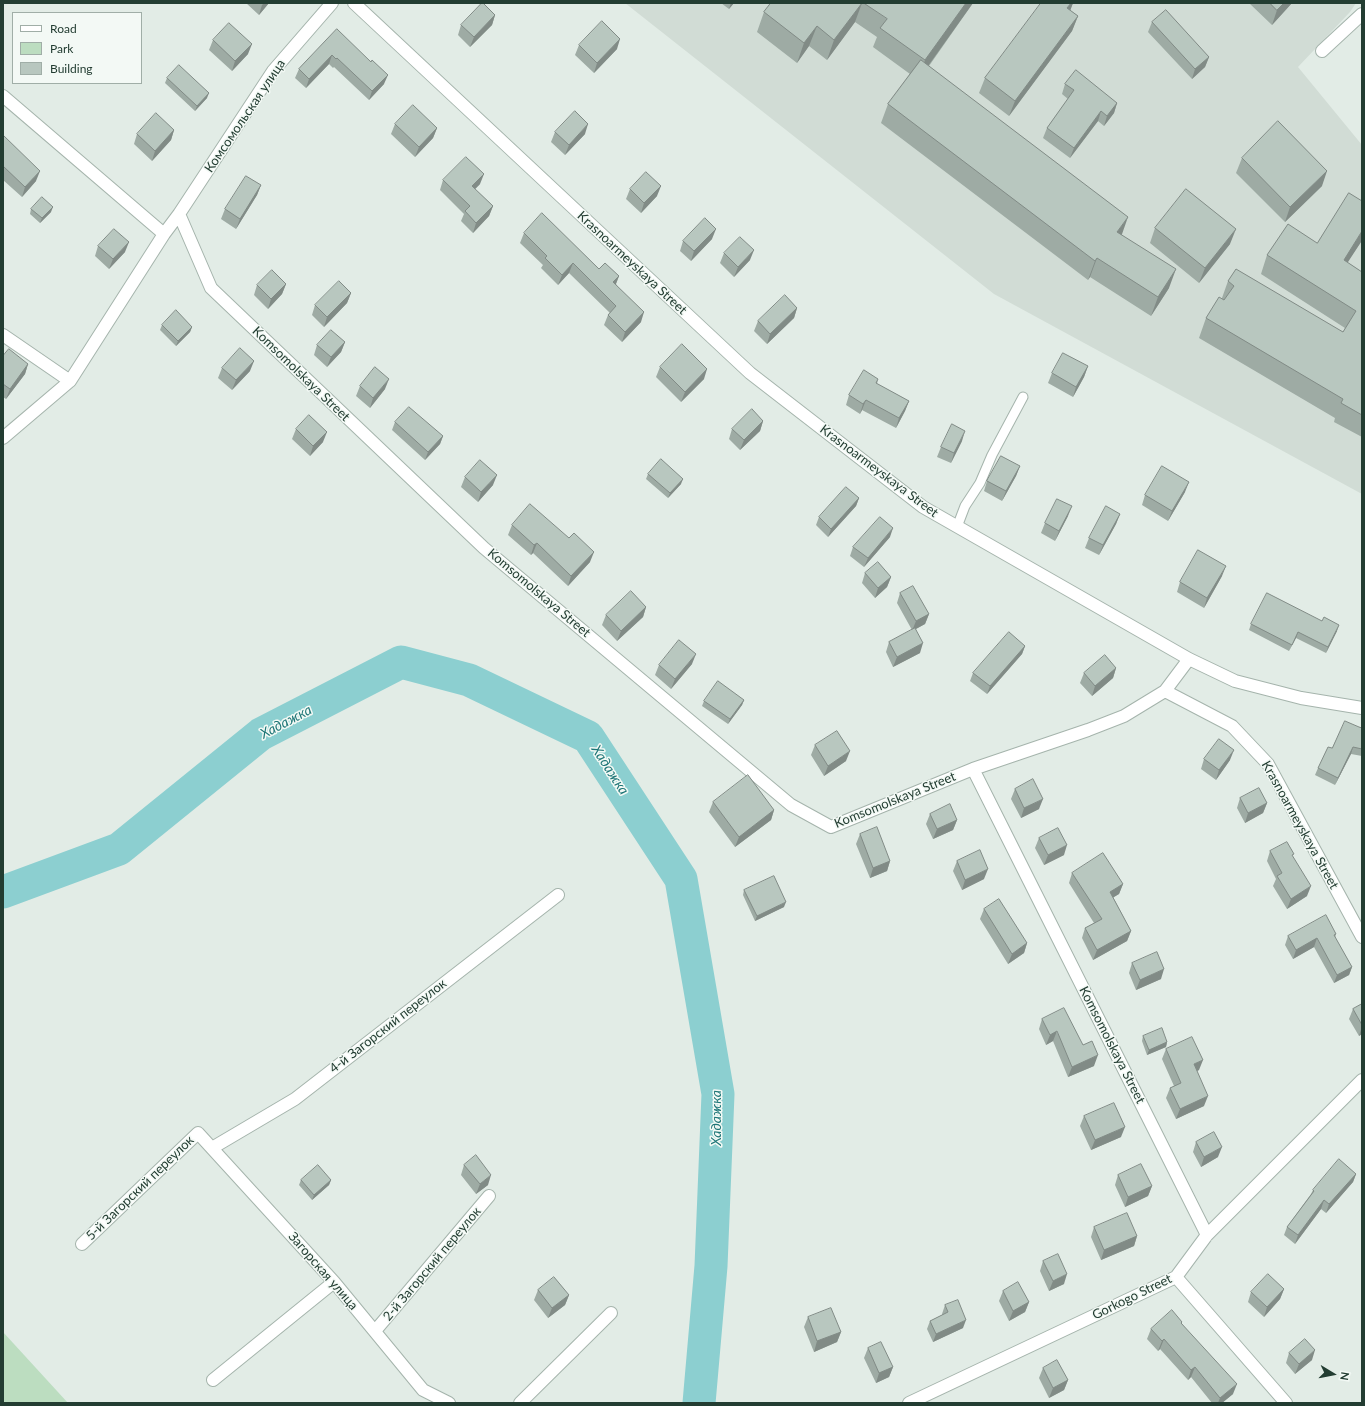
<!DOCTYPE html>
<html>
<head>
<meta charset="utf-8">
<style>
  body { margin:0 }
  #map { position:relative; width:1365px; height:1406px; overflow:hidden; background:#e2ece6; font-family:Lato,sans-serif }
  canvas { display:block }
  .frame { position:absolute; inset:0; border:4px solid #233d32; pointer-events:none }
  .legend { position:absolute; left:12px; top:12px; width:130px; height:72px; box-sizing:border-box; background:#f3f9f5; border:1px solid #a0aea7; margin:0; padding:5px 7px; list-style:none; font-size:12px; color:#233d32 }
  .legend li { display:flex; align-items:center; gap:8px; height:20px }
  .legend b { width:20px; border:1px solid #a0aea7 }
  .north { position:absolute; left:1313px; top:1354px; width:40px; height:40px; -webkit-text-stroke:3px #f3f9f5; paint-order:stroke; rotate:100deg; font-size:11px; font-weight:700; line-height:16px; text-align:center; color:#233d32 }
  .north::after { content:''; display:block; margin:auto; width:14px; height:18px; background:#233d32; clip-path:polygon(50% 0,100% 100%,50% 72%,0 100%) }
</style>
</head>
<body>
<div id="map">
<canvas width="1365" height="1406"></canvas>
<div class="frame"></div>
<ul class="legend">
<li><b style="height:5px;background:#fff"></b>Road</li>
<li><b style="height:11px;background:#bcddc0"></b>Park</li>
<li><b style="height:11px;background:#b8c7bf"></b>Building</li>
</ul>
<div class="north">N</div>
</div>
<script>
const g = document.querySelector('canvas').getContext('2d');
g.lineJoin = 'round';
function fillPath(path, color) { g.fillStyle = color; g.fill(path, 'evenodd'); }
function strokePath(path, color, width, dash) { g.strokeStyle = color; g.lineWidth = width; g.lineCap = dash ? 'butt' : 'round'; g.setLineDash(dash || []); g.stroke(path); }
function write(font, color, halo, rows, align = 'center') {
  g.font = font + ' Lato,sans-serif'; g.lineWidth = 3; g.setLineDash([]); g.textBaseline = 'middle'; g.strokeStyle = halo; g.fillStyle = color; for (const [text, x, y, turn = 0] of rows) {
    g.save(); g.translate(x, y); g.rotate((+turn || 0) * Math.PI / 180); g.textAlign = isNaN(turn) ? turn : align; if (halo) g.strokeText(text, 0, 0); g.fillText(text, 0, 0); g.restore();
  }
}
fillPath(new Path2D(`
  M625 3H1356L1350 12 1298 67 1362 145V494L994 294Z`), '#d1dcd5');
fillPath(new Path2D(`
  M3 1332 68 1403H3Z`), '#bcddc0');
strokePath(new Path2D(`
  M3 892 119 849 261 734 401 662 469 680 588 737 681 879 718 1094 711 1266 699 1403`), '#8ccfd0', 33);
const service = new Path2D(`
  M957 527 965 506 980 483 992 455 1023 397`);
const minor = new Path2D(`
  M354 3 750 373 923 507 1189 659 1235 681 1301 698 1362 708
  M1322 51 1362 14
  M3 96 164 234
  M179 214 211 288 484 548 791 805 831 827 973 769 1088 730 1124 716 1165 691
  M3 335 70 381
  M3 438 70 381 164 234 179 214 273 71 332 3
  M1189 659 1165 691 1232 726 1268 764 1362 937
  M973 769 1207 1235
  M212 1148 295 1099 558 895
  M82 1244 198 1133 334 1282 423 1390 449 1403
  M1176 1277 1286 1403
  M375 1331 489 1196
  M213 1380 334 1282
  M520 1403 611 1313
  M909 1403 1176 1277 1207 1235 1362 1080`);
strokePath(service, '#a5b4ac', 11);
strokePath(minor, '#a5b4ac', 14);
strokePath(service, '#fff', 9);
strokePath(minor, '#fff', 12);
fillPath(new Path2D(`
  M246 3H269L259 15Z
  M721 3H734L729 9Z
  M771 3H973L929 66 1122 235 1169 288 1151 316 1090 277 1088 280 881 123 888 104 910 74 873 47 877 37 855 22 827 60 809 46 797 63 757 32 764 12Z
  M1073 3 1070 10 1078 16 1072 31 1009 116 979 93 985 78Z
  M1249 3H1292L1272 25Z
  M495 15 492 25 470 47 458 35 461 25Z
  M1152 22 1209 57 1205 67 1192 79 1148 32Z
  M337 29 384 84 369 100 334 67 333 68 329 64 306 88 295 78 299 69Z
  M213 40 248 54 232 71 209 50Z
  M579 45 617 49 594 73 575 55Z
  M167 78 207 98 195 111 165 83Z
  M1065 84 1117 103 1114 113 1104 126 1098 121 1070 158 1043 138 1047 128 1068 99 1062 94Z
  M395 124 437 128 433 138 415 157 391 134Z
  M174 130 171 140 152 161 134 144 137 134Z
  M555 132 585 134 565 155 551 142Z
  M3 135 36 181 22 197 3 180Z
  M1242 158 1322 186 1285 222 1236 173Z
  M443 180 480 184 475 189 493 206 489 216 473 233 461 221 464 214 440 190Z
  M261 185 257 195 236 229 221 219 225 209Z
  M630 189 657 196 641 213 626 199Z
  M31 209 51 212 40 223 30 214Z
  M1155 228 1230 244 1199 283 1150 243Z
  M524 233 599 269 619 276 616 284 641 322 622 342 604 325 608 315 610 313 569 273 558 285 541 268 543 265 520 243Z
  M712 239 691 261 680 251 683 241Z
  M1361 242 1347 262 1362 272V437L1334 422 1335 418 1199 338 1206 318 1222 298 1228 281 1343 332 1345 328 1261 274 1267 255 1317 243Z
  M98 246 125 252 109 269 95 256Z
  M724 253 750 260 734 277 720 263Z
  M286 284 282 294 268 309 254 295 257 285Z
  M351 293 347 303 324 327 312 315 315 305Z
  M797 308 794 318 767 344 754 331 758 321Z
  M162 325 192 327 190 332 176 346 160 330Z
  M345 342 341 352 327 367 314 355 317 345Z
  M3 356 28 364 25 374 6 399 3 397Z
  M1088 366 1084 377 1073 397 1048 383 1052 373Z
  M660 367 704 379 681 402 656 377Z
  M222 368 250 371 232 390 218 378Z
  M878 379 877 384 909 401 905 411 896 428 862 410 860 414 846 405 849 395Z
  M360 386 385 389 370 408 356 396Z
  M763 421 760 431 740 450 729 439 732 429Z
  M395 422 443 436 440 444 425 460 392 430Z
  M296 429 323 442 310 456 292 439Z
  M962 441 951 463 937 457 941 447Z
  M1020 466 1016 476 1002 501 984 491 987 481Z
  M648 474 681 484 668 498 646 479Z
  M465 477 493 485 478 502 461 487Z
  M1185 492 1168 521 1142 505 1145 495Z
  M859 498 856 506 828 537 816 525 819 517Z
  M1120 514 1116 524 1099 555 1085 548 1089 538Z
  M1068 516 1055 541 1041 533 1045 523Z
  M512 525 590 562 568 586 533 553 531 555 508 535Z
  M890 537 864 567 850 556 853 547Z
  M865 573 891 577 887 587 875 598 862 583Z
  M1222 576 1204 608 1177 592 1180 582Z
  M900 593 929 614 925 624 916 629 920 653 893 667 886 652 889 642 912 630 897 603Z
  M646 607 643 617 617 641 602 625 606 615Z
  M1251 624 1337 631 1326 653 1296 638 1289 651 1249 630Z
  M1025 646 1022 654 987 694 970 681 973 673Z
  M692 664 671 689 655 675 659 665Z
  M1116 668 1113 678 1092 696 1080 683 1084 673Z
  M744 700 742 705 728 724 702 706 704 701Z
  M1359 727 1362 728V756L1351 754 1335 785 1315 775 1318 768 1332 748Z
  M815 745 846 761 824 776 811 755Z
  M1204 759 1230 760 1216 780 1201 769Z
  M1015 789 1039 809 1021 818 1011 799Z
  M1240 798 1267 803 1263 813 1245 823 1237 808Z
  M713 802 774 810 771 820 735 847 709 812Z
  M930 814 957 820 953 830 933 839 926 824Z
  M860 834 890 861 887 871 870 878 856 844Z
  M1039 838 1064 855 1044 865 1035 848Z
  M1270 851 1293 857 1307 896 1287 909 1273 886 1276 879 1267 861Z
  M957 861 984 879 962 890 953 871Z
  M1072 873 1123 884 1119 894 1113 897 1131 931 1127 941 1093 960 1082 938 1085 928 1094 923 1069 883Z
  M744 890 784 907 755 921 743 895Z
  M984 909 1027 943 1024 953 1008 964 980 919Z
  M1336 934 1335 938 1352 967 1349 975 1334 983 1314 947 1293 959 1285 945 1288 936Z
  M1132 963 1161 979 1136 990 1129 973Z
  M1362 1004V1034L1359 1036 1349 1019 1353 1009Z
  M1042 1019 1094 1066 1068 1077 1053 1041 1046 1045 1039 1029Z
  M1143 1036 1167 1042 1166 1047 1147 1055 1142 1041Z
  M1166 1049 1199 1070 1197 1071 1204 1106 1176 1119 1166 1098 1170 1088 1174 1086 1162 1059Z
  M1084 1116 1121 1137 1091 1150 1080 1126Z
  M1196 1142 1218 1157 1201 1167 1193 1152Z
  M464 1165 488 1185 476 1194 461 1175Z
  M1356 1174 1353 1182 1326 1213 1321 1209 1295 1244 1284 1235 1287 1227 1311 1194 1313 1190Z
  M1118 1175 1152 1186 1148 1196 1125 1207 1115 1185Z
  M301 1180H331L329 1185 312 1200 299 1185Z
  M1094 1227 1137 1236 1134 1246 1101 1260 1091 1237Z
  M1043 1261 1064 1284 1049 1291 1040 1271Z
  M1284 1289 1280 1299 1264 1317 1248 1302 1251 1292Z
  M538 1290 569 1295 565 1305 548 1318 534 1300Z
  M1003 1291 1029 1302 1025 1312 1009 1321 999 1301Z
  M945 1305 963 1328 933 1342 927 1329 930 1321 942 1315V1314Z
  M808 1317 841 1332 837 1342 814 1352 804 1327Z
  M1182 1322V1324L1233 1394 1222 1403H1212L1191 1377 1188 1380 1160 1349 1158 1351 1147 1339 1151 1329Z
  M868 1348 893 1367 889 1377 876 1383 864 1358Z
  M1289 1353 1312 1360 1295 1374 1286 1363Z
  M1043 1368 1068 1380 1064 1390 1049 1398 1039 1378Z`), '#9eaba4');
fillPath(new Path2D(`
  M264 3H269L259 15 262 5Z
  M731 3H734L729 9Z
  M862 3 855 22 827 60 834 40Z
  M966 3H973L918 80 925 60Z
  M1071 3H1073L1069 14 1067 8Z
  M1284 3H1292L1272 25 1277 10Z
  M495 15 492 25 470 47 474 37Z
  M1078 16 1072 31 1009 116 1015 101Z
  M817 26 809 46 797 63 804 43Z
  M620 39 617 49 594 73 597 63Z
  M252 44 248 54 232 71 235 61Z
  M332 55 329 64 306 88 309 79Z
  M1209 57 1205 67 1192 79 1195 69Z
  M388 75 384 84 369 100 372 91Z
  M209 93 207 98 195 111 197 106Z
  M1117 103 1114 113 1104 126 1107 116Z
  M1101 111 1098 121 1070 158 1074 148Z
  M588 124 585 134 565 155 569 145Z
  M437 128 433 138 415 157 419 147Z
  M174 130 171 140 152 161 155 151Z
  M40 171 36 181 22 197 25 187Z
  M1327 171 1322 186 1285 222 1290 207Z
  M484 174 480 184 468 196 472 186Z
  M261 185 257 195 236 229 240 219Z
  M661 186 657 196 641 213 644 203Z
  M493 206 489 216 473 233 476 223Z
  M53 207 51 212 40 223 42 218Z
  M1128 217 1121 237 1117 232Z
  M716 229 712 239 691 261 694 251Z
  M1236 229 1230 244 1199 283 1205 268Z
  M1362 231V238L1361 242 1337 279 1344 260Z
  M129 242 125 252 109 269 113 259Z
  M754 250 750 260 734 277 738 267Z
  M1097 258 1090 277 1088 280 1095 261Z
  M573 263 569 273 558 285 562 275Z
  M1176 269 1169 288 1151 316 1158 297Z
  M619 276 615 286 613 282Z
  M286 284 282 294 268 309 271 299Z
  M351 293 347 303 324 327 327 317Z
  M797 308 794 318 767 344 770 334Z
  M644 312 641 322 622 342 625 332Z
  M192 327 190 332 176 346 178 341Z
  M345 342 341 352 327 367 331 357Z
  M254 361 250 371 232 390 236 380Z
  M28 364 25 374 6 399 10 389Z
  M1088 366 1084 377 1073 397 1076 387Z
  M707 369 704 379 681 402 685 392Z
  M389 379 385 389 370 408 373 398Z
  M866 400 862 410 860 414 863 404Z
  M909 401 905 411 896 428 899 418Z
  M763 421 760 431 740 450 744 440Z
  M965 431 962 441 951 463 954 453Z
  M327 432 323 442 310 456 313 446Z
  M443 436 440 444 425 460 428 452Z
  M1020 466 1016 476 1002 501 1006 491Z
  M497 475 493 485 478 502 481 492Z
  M683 479 681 484 668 498 670 493Z
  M1189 482 1185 492 1168 521 1172 511Z
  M859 498 856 506 828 537 831 529Z
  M1072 506 1068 516 1055 541 1059 531Z
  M1120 514 1116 524 1099 555 1103 545Z
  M893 528 890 537 864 567 868 558Z
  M537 543 533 553 531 555 534 545Z
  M594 552 590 562 568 586 571 576Z
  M1226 566 1222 576 1204 608 1207 598Z
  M891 577 887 587 875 598 878 588Z
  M646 607 643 617 617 641 621 631Z
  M929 614 925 624 912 631 916 621Z
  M1339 625 1337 631 1326 653 1328 647Z
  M1298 632 1296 638 1289 651 1292 645Z
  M923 643 920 653 893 667 897 657Z
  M1025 646 1022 654 987 694 990 686Z
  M696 654 692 664 671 689 675 679Z
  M1116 668 1113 678 1092 696 1095 686Z
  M744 700 742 705 728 724 730 719Z
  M1353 747 1351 754 1335 785 1338 778Z
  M1234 750 1230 760 1216 780 1219 770Z
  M850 751 846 761 824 776 828 766Z
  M1043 799 1039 809 1021 818 1024 808Z
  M1267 803 1263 813 1245 823 1248 813Z
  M774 810 771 820 735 847 739 837Z
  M957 820 953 830 933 839 937 829Z
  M1067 845 1064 855 1044 865 1048 855Z
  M890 861 887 871 870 878 873 868Z
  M988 869 984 879 962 890 965 880Z
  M1123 884 1119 894 1106 902 1110 892Z
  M1311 886 1307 896 1287 909 1291 899Z
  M786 902 784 907 755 921 757 916Z
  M1131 931 1127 941 1093 960 1097 950Z
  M1317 938 1314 947 1293 959 1296 950Z
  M1027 943 1024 953 1008 964 1012 954Z
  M1352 967 1349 975 1334 983 1337 975Z
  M1164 969 1161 979 1136 990 1140 980Z
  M1362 1026V1034L1359 1036Z
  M1057 1031 1053 1041 1046 1045 1050 1035Z
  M1167 1042 1166 1047 1147 1055 1149 1050Z
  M1098 1055 1094 1066 1068 1077 1072 1067Z
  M1203 1060 1199 1070 1190 1074 1194 1064Z
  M1208 1096 1204 1106 1176 1119 1180 1109Z
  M1125 1127 1121 1137 1091 1150 1095 1140Z
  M1222 1147 1218 1157 1201 1167 1204 1157Z
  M1356 1174 1353 1182 1326 1213 1329 1204Z
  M491 1175 488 1185 476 1194 480 1184Z
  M331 1180 329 1185 312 1200 314 1195Z
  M1152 1186 1148 1196 1125 1207 1128 1197Z
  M1324 1200 1321 1209 1295 1244 1298 1235Z
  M1137 1236 1134 1246 1101 1260 1104 1250Z
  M1067 1274 1064 1284 1049 1291 1053 1281Z
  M1284 1289 1280 1299 1264 1317 1267 1307Z
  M569 1295 565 1305 548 1318 552 1308Z
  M1029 1302 1025 1312 1009 1321 1013 1311Z
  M966 1320 963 1328 933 1342 936 1334Z
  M841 1332 837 1342 814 1352 817 1341Z
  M1164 1339 1160 1349 1158 1351 1162 1341Z
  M1315 1350 1312 1360 1295 1374 1299 1364Z
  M893 1367 889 1377 876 1383 879 1373Z
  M1195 1367 1191 1377 1188 1380 1191 1370Z
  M1068 1380 1064 1390 1049 1398 1053 1388Z
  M1237 1384 1233 1394 1222 1403H1218L1220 1398Z`), '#818b86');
const building = new Path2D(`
  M482 3H483L495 15 474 37 461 25Z
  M771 3H862L834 40 817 26 804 43 764 12Z
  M864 3H966L925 60 880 28 887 19Z
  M1041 3H1071L1067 8 1078 16 1015 101 985 78Z
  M1270 3H1284L1277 10Z
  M1166 10 1209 57 1195 69 1152 22Z
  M602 21 620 39 597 63 579 45Z
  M229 23 252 44 235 61 213 40Z
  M337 29 371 62 372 60 388 75 372 91 337 58 336 59 332 55 309 79 299 69Z
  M921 60 1128 217 1117 232 1176 269 1158 297 1097 258 1095 261 888 104Z
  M179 65 209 93 197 106 167 78Z
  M1076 70 1117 103 1107 116 1101 111 1074 148 1047 128 1074 90 1065 84Z
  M413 105 437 128 419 147 395 124Z
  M575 111 588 124 569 145 555 132Z
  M156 113 174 130 155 151 137 134Z
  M1278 121 1327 171 1290 207 1242 158Z
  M3 135 40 171 25 187 3 166Z
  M466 157 484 174 472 186 493 206 476 223 465 211 470 206 443 180Z
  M646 172 661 186 644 203 630 189Z
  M246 176 261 185 240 219 225 209Z
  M1186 189 1236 229 1205 268 1155 228Z
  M1349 193 1362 201V231L1344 260 1362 272V415L1341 403 1343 399 1206 318 1219 297 1224 300 1234 286 1228 281 1236 269 1343 332 1356 311 1267 255 1288 224 1317 243Z
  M42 197 53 207 42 218 31 209Z
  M542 213 599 269 605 263 619 276 613 282 644 312 625 332 608 315 616 306 573 263 562 275 545 258 547 256 524 233Z
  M705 218 716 229 694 251 683 241Z
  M114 229 129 242 113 259 98 246Z
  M740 237 754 250 738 267 724 253Z
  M272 270 286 284 271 299 257 285Z
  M339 281 351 293 327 317 315 305Z
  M785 295 797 308 770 334 758 321Z
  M176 310 192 327 178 341 162 325Z
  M331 330 345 342 331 357 317 345Z
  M682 344 707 369 685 392 660 367Z
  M240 348 254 361 236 380 222 368Z
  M9 349 28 364 10 389 3 384V356Z
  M1063 353 1088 366 1076 387 1052 373Z
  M375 367 389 379 373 398 360 386Z
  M864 370 878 379 876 383 909 401 899 418 866 400 863 404 849 395Z
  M409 407 443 436 428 452 395 422Z
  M752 409 763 421 744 440 732 429Z
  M309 415 327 432 313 446 296 429Z
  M952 424 965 431 954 453 941 447Z
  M1001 456 1020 466 1006 491 987 481Z
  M661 459 683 479 670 493 648 474Z
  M480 460 497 475 481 492 465 477Z
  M1162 466 1189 482 1172 511 1145 495Z
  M846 487 859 498 831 529 819 517Z
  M1057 499 1072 506 1059 531 1045 523Z
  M530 504 569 538 574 533 594 552 571 576 537 543 534 545 512 525Z
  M1106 506 1120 514 1103 545 1089 538Z
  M880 517 893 528 868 558 853 547Z
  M1198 550 1226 566 1207 598 1180 582Z
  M878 562 891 577 878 588 865 573Z
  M913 586 929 614 916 621 900 593Z
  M631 591 646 607 621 631 606 615Z
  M1267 593 1322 621 1324 617 1339 625 1328 647 1298 632 1292 645 1251 624Z
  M915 628 923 643 897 657 889 642Z
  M1009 632 1025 646 990 686 973 673Z
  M679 640 696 654 675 679 659 665Z
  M1105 655 1116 668 1095 686 1084 673Z
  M718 681 744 700 730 719 704 701Z
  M1345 721 1359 727 1362 728V749L1353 747 1338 778 1318 768 1328 747 1332 748Z
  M837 731 850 751 828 766 815 745Z
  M1219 739 1234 750 1219 770 1204 759Z
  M748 775 774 810 739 837 713 802Z
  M1033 779 1043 799 1024 808 1015 789Z
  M1259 788 1267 803 1248 813 1240 798Z
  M950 804 957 820 937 829 930 814Z
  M877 827 890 861 873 868 860 834Z
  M1058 828 1067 845 1048 855 1039 838Z
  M1287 842 1294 854 1292 855 1311 886 1291 899 1277 876 1282 873 1270 851Z
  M980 850 988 869 965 880 957 861Z
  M1103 853 1123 884 1110 892 1131 931 1097 950 1085 928 1102 919 1072 873Z
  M774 876 786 902 757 916 744 890Z
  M999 899 1027 943 1012 954 984 909Z
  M1326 915 1336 934 1334 935 1352 967 1337 975 1317 938 1296 950 1288 936Z
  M1157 952 1164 969 1140 980 1132 963Z
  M1362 1004V1025L1353 1009Z
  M1064 1008 1083 1045 1092 1041 1098 1055 1072 1067 1057 1031 1050 1035 1042 1019Z
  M1162 1028 1167 1042 1149 1050 1143 1036Z
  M1192 1037 1203 1060 1194 1064 1208 1096 1180 1109 1170 1088 1181 1083 1166 1049Z
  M1114 1103 1125 1127 1095 1140 1084 1116Z
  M1214 1132 1222 1147 1204 1157 1196 1142Z
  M476 1155 491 1175 480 1184 464 1165Z
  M1339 1159 1356 1174 1329 1204 1324 1200 1298 1235 1287 1227 1314 1191 1313 1190Z
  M1141 1164 1152 1186 1128 1197 1118 1175Z
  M318 1165 331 1180 314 1195 301 1180Z
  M1127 1213 1137 1236 1104 1250 1094 1227Z
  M1058 1254 1067 1274 1053 1281 1043 1261Z
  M1268 1274 1284 1289 1267 1307 1251 1292Z
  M554 1277 569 1295 552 1308 538 1290Z
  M1018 1282 1029 1302 1013 1311 1003 1291Z
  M958 1300 966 1320 936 1334 930 1321 948 1312 945 1305Z
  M831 1308 841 1332 817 1341 808 1317Z
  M1172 1310 1182 1322 1181 1323 1237 1384 1220 1398 1195 1367 1191 1370 1164 1339 1162 1341 1151 1329Z
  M1305 1339 1315 1350 1299 1364 1289 1353Z
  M881 1342 893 1367 879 1373 868 1348Z
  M1057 1360 1068 1380 1053 1388 1043 1368Z`);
fillPath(building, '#b8c7bf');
strokePath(building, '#818b86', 1);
write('13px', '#233d32', '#f3f9f5', [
  ["Комсомольская улица",245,116,-56],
  ["Krasnoarmeyskaya Street",632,263,43],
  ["Komsomolskaya Street",301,374,44],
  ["Krasnoarmeyskaya Street",879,471,37],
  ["Komsomolskaya Street",539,593,40],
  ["Komsomolskaya Street",895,800,-22],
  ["Krasnoarmeyskaya Street",1300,825,61],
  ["4-й Загорский переулок",388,1026,-38],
  ["Komsomolskaya Street",1112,1045,63],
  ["5-й Загорский переулок",140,1188,-44],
  ["2-й Загорский переулок",432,1264,-50],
  ["Загорская улица",323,1271,49],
  ["Gorkogo Street",1132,1297,-26]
]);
write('italic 14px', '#1e7677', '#f3f9f5', [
  ["Хадажка",286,722,-28],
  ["Хадажка",610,770,57],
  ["Хадажка",716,1118,-90]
]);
</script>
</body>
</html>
